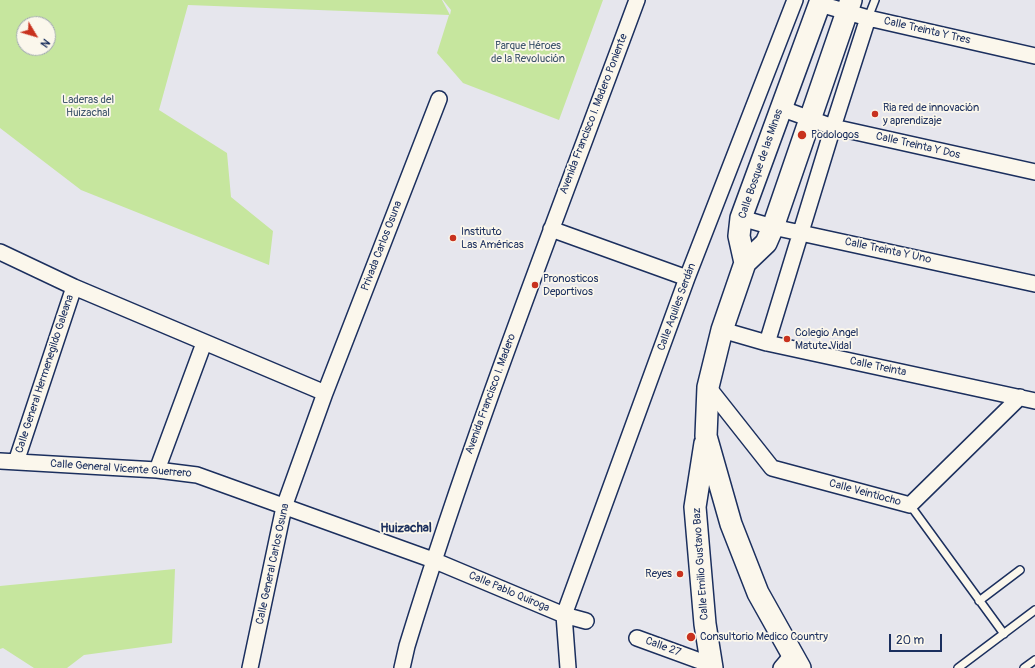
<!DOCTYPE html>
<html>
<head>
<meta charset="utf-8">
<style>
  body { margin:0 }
  #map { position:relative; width:1035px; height:668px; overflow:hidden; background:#e6e6ed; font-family:Pangolin,sans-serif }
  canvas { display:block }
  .north { position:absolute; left:16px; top:16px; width:40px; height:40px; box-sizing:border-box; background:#fbf7ec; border:1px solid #a1a7b3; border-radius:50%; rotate:128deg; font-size:11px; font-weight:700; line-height:16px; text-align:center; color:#1b2f5e }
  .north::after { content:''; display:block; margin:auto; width:14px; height:18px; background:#c8321e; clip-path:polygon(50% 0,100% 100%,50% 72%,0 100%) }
  .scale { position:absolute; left:889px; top:634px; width:53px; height:18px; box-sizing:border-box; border:2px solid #1b2f5e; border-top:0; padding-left:5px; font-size:12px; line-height:14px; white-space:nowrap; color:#1b2f5e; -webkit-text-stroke:3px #fbf7ec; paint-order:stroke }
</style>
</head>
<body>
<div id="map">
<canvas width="1035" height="668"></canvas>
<div class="north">N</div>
<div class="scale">20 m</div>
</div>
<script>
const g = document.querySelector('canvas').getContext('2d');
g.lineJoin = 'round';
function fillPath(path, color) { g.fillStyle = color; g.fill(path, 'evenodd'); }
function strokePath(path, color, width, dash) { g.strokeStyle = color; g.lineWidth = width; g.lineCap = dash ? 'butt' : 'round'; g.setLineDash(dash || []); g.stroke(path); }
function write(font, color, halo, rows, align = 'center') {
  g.font = font + ' Pangolin,sans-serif'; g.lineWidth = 3.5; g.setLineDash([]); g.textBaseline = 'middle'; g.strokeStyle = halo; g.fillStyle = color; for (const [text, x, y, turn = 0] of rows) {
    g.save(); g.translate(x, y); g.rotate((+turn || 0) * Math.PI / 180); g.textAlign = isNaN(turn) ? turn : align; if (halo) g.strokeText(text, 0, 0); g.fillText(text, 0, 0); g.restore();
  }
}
fillPath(new Path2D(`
  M0 0H442L450 15 451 10 443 0H603L559 120 463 83 437 53 449 15 188 5 159 110 227 153 231 197 273 231 269 265 81 190 0 128ZM24 24H48V48H24Z
  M175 569 172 643 84 655 67 668H34L3 648 0 649V586Z`), '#c6e69e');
const service = new Path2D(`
  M868 18 875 0
  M910 505 1004 634
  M979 601 1020 570
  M958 668 1035 610
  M1024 668 1035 660`);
const minor = new Path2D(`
  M820 4 868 18 1035 56
  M780 108 833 127 1035 172
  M741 218 773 227 1035 284
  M551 229 687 278
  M0 252 74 287 325 393
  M722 330 767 343 1035 401
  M767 343 833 127 868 18
  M708 387 772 468 910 505 1020 397
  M0 461 157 470 197 475 433 560 564 615 586 621
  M16 462 74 287
  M157 470 204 343
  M637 638 711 665
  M250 668 284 507 325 393 439 99
  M402 668 407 646C474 427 558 214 637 0
  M568 668 564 615 687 278 795 0
  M781 668 792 655`);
const secondary = new Path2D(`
  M745 263 739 236 741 218 821 0
  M705 443 695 507 705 624 712 668
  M800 668 758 593 731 524 706 436 708 387 722 330 745 263 766 243 773 227 851 0`);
strokePath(service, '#1b2f5e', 10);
strokePath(minor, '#1b2f5e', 18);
strokePath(secondary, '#1b2f5e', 24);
strokePath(service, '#fbf7ec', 7);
strokePath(minor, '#fbf7ec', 15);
strokePath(secondary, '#fbf7ec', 21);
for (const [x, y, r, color] of [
  [875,114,4,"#c8321e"],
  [802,135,5,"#c8321e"],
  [453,238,4,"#c8321e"],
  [535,285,4,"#c8321e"],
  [787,339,4,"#c8321e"],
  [680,574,4,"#c8321e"],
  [691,637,5,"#c8321e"]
]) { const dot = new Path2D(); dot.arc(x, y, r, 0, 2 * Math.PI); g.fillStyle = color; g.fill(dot); strokePath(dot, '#fbf7ec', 1.5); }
write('11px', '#1b2f5e', '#fbf7ec', [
  ["Calle Treinta Y Tres",927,31,13],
  ["Avenida Francisco I. Madero Poniente",594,114,-69],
  ["Calle Treinta Y Dos",918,146,13],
  ["Calle Bosque de las Minas",761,164,-71],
  ["Privada Carlos Osuna",382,246,-69],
  ["Calle Treinta Y Uno",888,251,12],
  ["Calle Aquiles Serdán",677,307,-70],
  ["Calle Treinta",878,367,12],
  ["Calle General Hermenegildo Galeana",45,374,-72],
  ["Avenida Francisco I. Madero",491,394,-70],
  ["Calle General Vicente Guerrero",121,469,4],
  ["Calle Veintiocho",865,493,15],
  ["Calle General Carlos Osuna",273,564,-78],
  ["Calle Emilio Gustavo Baz",701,564,-94],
  ["Calle Pablo Quiroga",509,592,23],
  ["Calle 27",663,647,20]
]);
write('11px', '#3d546b', '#fbf7ec', [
  ["Parque Héroes",528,46],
  ["de la Revolución",528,59],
  ["Laderas del",88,100],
  ["Huizachal",88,113]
]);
write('11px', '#1b2f5e', '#fbf7ec', [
  ["Ria red de innovación",883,108],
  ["y aprendizaje",883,121],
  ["Podologos",811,135],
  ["Instituto",461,232],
  ["Las Américas",461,245],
  ["Pronosticos",543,279],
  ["Deportivos",543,292],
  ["Colegio Angel",795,333],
  ["Matute Vidal",795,346],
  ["Reyes",672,574,"right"],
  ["Consultorio Medico Country",700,637]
], 'left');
write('bold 13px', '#1b2f5e', '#fbf7ec', [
  ["Huizachal",406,529]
]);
</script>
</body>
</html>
